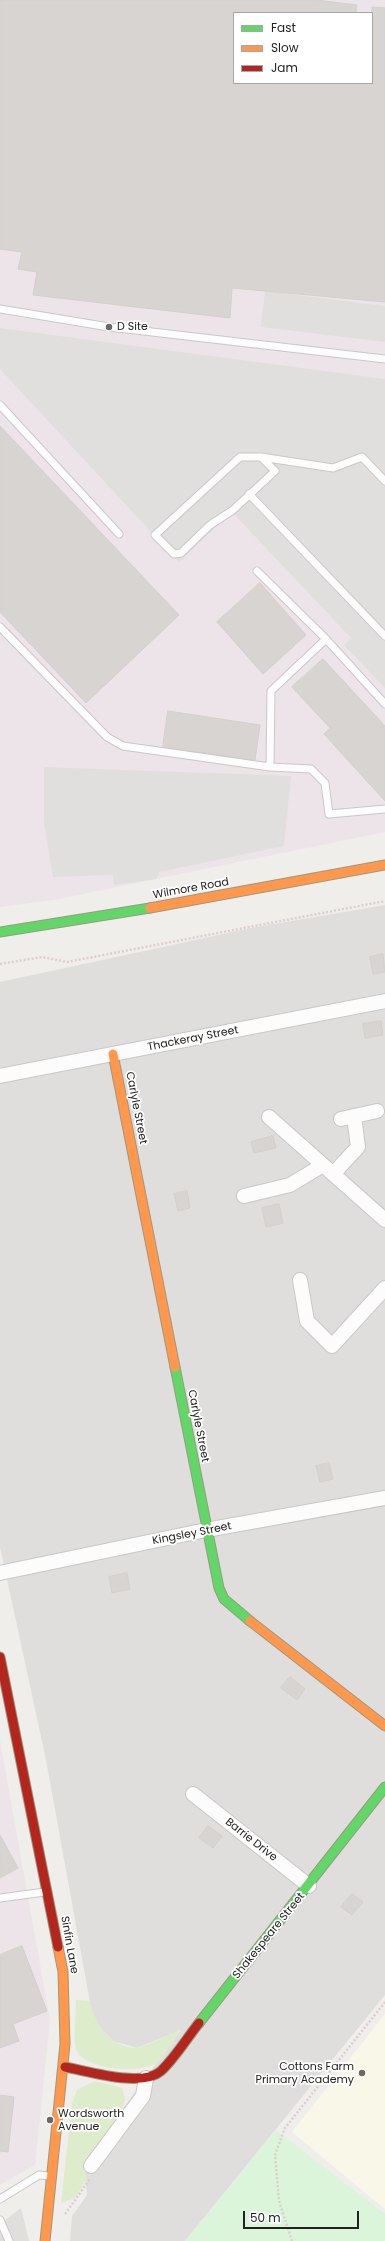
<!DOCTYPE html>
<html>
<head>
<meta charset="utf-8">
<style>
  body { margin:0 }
  #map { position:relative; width:385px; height:2241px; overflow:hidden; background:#f0eeeb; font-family:Poppins,sans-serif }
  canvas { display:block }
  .legend { position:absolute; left:233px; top:12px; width:140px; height:72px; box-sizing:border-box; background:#fff; border:1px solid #a7a7a7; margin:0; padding:5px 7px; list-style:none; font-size:12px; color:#222 }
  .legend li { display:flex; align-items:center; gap:8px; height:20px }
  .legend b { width:20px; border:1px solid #a7a7a7 }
  .scale { position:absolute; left:243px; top:2211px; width:116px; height:18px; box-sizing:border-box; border:2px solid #222; border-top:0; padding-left:5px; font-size:12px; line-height:14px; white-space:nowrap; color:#222; -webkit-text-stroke:3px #fff; paint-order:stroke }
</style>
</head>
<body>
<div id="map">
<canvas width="385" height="2241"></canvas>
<ul class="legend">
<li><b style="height:5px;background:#63d668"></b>Fast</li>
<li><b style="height:5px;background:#ff974d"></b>Slow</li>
<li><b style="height:5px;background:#b3261e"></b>Jam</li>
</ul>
<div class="scale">50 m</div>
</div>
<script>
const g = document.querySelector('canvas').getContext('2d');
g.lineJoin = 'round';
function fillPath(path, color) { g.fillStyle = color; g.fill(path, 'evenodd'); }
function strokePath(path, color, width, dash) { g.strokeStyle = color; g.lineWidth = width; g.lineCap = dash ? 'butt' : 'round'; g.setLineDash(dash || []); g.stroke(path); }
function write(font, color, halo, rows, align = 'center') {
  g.font = font + ' Poppins,sans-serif'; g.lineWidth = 3.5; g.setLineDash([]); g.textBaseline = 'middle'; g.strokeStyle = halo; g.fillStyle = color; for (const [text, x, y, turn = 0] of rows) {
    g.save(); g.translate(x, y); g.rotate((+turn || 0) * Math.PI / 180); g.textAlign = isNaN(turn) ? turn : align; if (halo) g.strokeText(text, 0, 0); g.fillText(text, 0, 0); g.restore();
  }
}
fillPath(new Path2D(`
  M385 905V1995L185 2241H70L72 2216 87 2195 84 2161 181 2030 137 2048 113 2041 98 2025 91 2008 46 1760 0 1547V982L251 928Z`), '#dfdedc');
fillPath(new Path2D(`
  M0 0H385V832L54 900 0 907ZM234 13H372V83H234Z
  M0 1740 50 2020 35 2165 0 2185Z`), '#ede4e9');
fillPath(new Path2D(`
  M385 2014V2209L292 2132Z`), '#f8f7e8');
fillPath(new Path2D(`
  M76 2000 90 2001C95 2024 110 2047 136 2048 142 2048 173 2033 181 2029 174 2039 167 2054 158 2062 143 2074 83 2071 76 2049 73 2040 76 2011 76 2000Z
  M95 2081 122 2088 125 2099 122 2111 84 2161 87 2179 75 2198 61 2203 72 2103 77 2090Z`), '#ddeccb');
fillPath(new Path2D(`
  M276 2130 385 2214V2241H185Z`), '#daf5da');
fillPath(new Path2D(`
  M265 291 385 306V342L261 327Z
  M0 328 385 379V688L344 645 351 638 232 512 179 562 0 369Z
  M44 767 291 776 284 846 159 872 157 879 114 885 113 875 53 877 44 822Z
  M21 2208 29 2241H0V2224Z`), '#e0dfde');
const building = new Path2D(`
  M0 0H317L357 5 356 13H234V83H372V7L385 8V302L232 288 230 318 33 295 37 272 18 269 22 252 0 249Z
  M0 426 179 615 86 703 0 612Z
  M260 583 306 635 263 674 217 622Z
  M323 659 385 726V801L324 734 330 728 292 687Z
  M168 711 260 725 255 760 163 747Z
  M383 954 385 972 373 974 370 957Z
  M381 1021 383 1035 365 1038 363 1024Z
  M273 1136 276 1148 254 1153 251 1142Z
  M187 1191 190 1208 178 1211 174 1194Z
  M279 1204 283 1223 266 1227 262 1208Z
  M329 1463 333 1479 320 1482 316 1466Z
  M127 1573 130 1589 112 1593 109 1577Z
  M290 1677 305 1689 297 1700 281 1688Z
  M208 1826 222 1836 213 1848 199 1838Z
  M0 1835 18 1868 0 1878Z
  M352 1894 363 1902 352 1915 341 1907Z
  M22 1946 47 2011 13 2024 19 2041 0 2048V1955Z
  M0 2095 14 2097 8 2152 0 2151Z`);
fillPath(building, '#d7d4d2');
strokePath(building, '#d3d0cc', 1);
const lane = new Path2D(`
  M0 309 109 327 385 359
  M0 405 119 534
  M240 457H261L275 471 233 510 210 525 181 553 174 554 155 535Z
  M261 457 333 468 362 457 385 481
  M249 494 385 636
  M257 571 326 639 385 704
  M0 627 107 737 123 746 270 767 311 769 325 783 329 814 385 809
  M270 767 271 691 326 639
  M0 1898 45 1892
  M0 2199 39 2175 49 2176
  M0 2220 9 2241`);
const street = new Path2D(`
  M0 1076 385 1001
  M269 1117 385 1220
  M341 1119 377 1111
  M333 1174 358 1147 354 1116
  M244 1196 290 1185 323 1165
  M300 1280 307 1321 332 1346 385 1288
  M0 1573 206 1530 385 1498
  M193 1794 309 1886
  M91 2166 143 2096 146 2078`);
const fast = new Path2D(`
  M0 932 150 908
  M175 1367 219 1588 224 1599 250 1621
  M199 2023 385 1787`);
const slow = new Path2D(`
  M150 908 385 865
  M113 1054 175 1367
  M250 1621 385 1726
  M45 2241 65 2044 63 1972 58 1947`);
const jam = new Path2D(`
  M0 1657 58 1947
  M65 2067C88 2071 142 2088 161 2071 175 2058 187 2038 199 2023`);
strokePath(lane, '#c9c8c7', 9);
strokePath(street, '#c9c8c7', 16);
strokePath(fast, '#999a82', 11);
strokePath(slow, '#999a82', 11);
strokePath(jam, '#999a82', 11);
strokePath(new Path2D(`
  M0 964 42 957 67 962 385 901
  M65 2214 90 2179
  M292 2241 279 2201 275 2155 285 2128 385 2002`), '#dccecd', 2.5, [2, 2]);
strokePath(lane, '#fdfcfc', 7);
strokePath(street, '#fdfcfc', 14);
strokePath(fast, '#63d668', 9);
strokePath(slow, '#ff974d', 9);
strokePath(jam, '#b3261e', 9);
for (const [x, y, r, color] of [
  [109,327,4,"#6a6968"],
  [362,2073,4,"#6a6968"],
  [50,2120,4,"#6a6968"]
]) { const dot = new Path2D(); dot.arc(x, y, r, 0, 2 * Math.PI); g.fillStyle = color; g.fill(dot); strokePath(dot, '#fff', 1.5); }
write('11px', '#222', '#fff', [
  ["D Site",117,327],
  ["Cottons Farm",354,2067,"right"],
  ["Primary Academy",354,2080,"right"],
  ["Wordsworth",58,2114],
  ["Avenue",58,2127]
], 'left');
write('11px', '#222', '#fff', [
  ["Wilmore Road",191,889,-10],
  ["Thackeray Street",193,1039,-11],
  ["Carlyle Street",136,1108,79],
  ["Carlyle Street",198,1426,79],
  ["Kingsley Street",192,1534,-11],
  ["Barrie Drive",251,1840,38],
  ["Shakespeare Street",269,1936,-51],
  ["Sinfin Lane",69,1945,80]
]);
</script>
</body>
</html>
